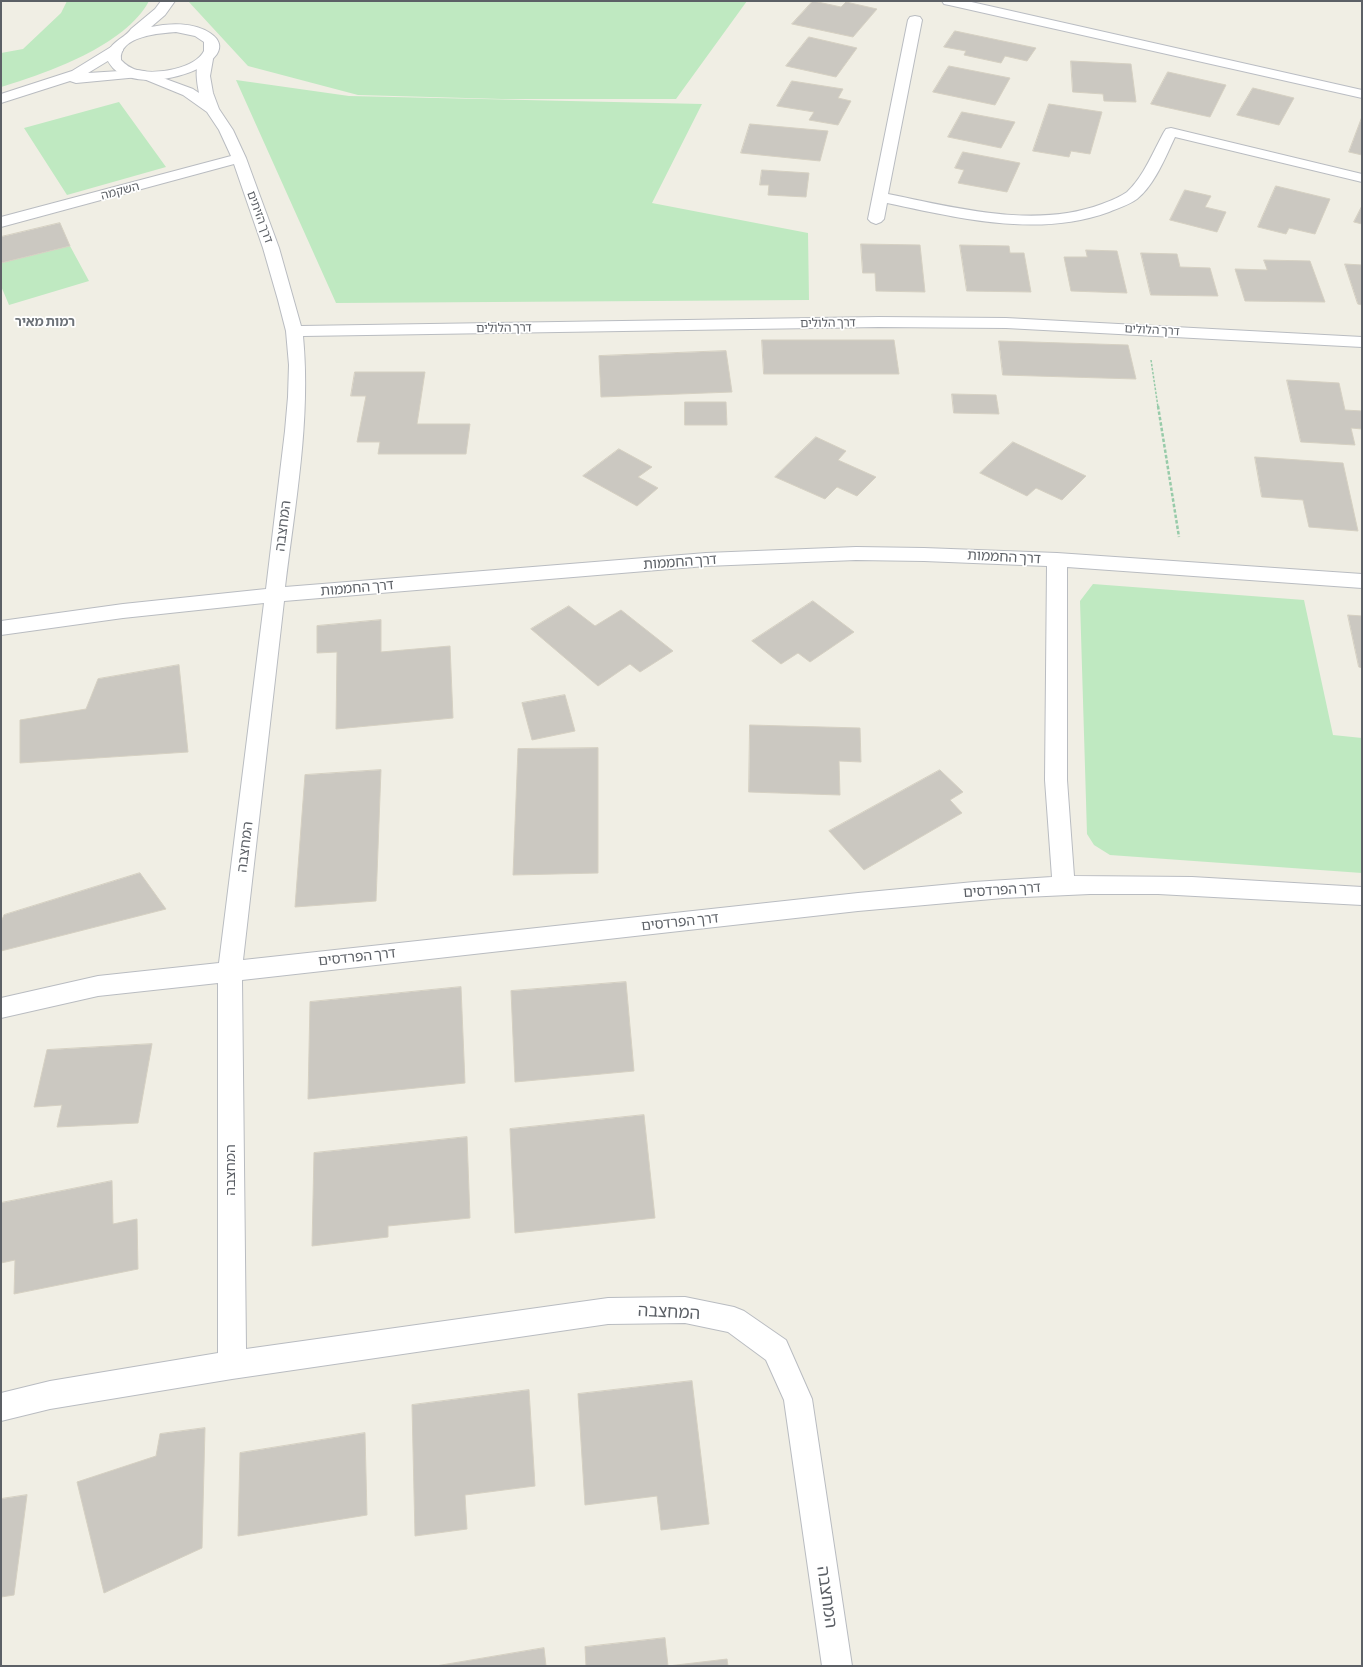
<!DOCTYPE html>
<html>
<head>
<meta charset="utf-8">
<style>
  body { margin:0 }
  #map { position:relative; width:1363px; height:1667px; overflow:hidden; background:#f0eee4; font-family:"Asap Condensed",sans-serif }
  canvas { display:block }
  .frame { position:absolute; inset:0; border:2px solid #5c6066; pointer-events:none }
</style>
</head>
<body>
<div id="map">
<canvas width="1363" height="1667"></canvas>
<div class="frame"></div>
</div>
<script>
const g = document.querySelector('canvas').getContext('2d');
g.lineJoin = 'round';
function fillPath(path, color) { g.fillStyle = color; g.fill(path, 'evenodd'); }
function strokePath(path, color, width, dash) { g.strokeStyle = color; g.lineWidth = width; g.lineCap = dash ? 'butt' : 'round'; g.setLineDash(dash || []); g.stroke(path); }
function write(font, color, halo, rows, align = 'center') {
  g.font = font + ' "Asap Condensed","Noto Sans Hebrew",sans-serif'; g.lineWidth = 3.5; g.setLineDash([]); g.textBaseline = 'middle'; g.strokeStyle = halo; g.fillStyle = color; for (const [text, x, y, turn = 0] of rows) {
    g.save(); g.translate(x, y); g.rotate((+turn || 0) * Math.PI / 180); g.textAlign = isNaN(turn) ? turn : align; if (halo) g.strokeText(text, 0, 0); g.fillText(text, 0, 0); g.restore();
  }
}
fillPath(new Path2D(`
  M67 1H149C125 46 47 73 1 87V53L23 49 61 13Z
  M188 1H747L676 99H502L358 95 248 66Z
  M236 80 349 96 702 104 652 203 808 233 809 300 336 303Z
  M119 102 166 167 67 195 24 128Z
  M70 246 89 281 9 305 1 286V263Z
  M1093 584 1304 600 1333 735 1362 738V873L1110 855 1094 845 1087 834 1080 601Z`), '#bfe9c1');
const building = new Path2D(`
  M813 1 841 7 846 2 877 9 853 37 792 24Z
  M955 31 1036 48 1027 61 1005 56 1001 63 964 55 966 51 944 47Z
  M809 37 857 48 836 77 786 66Z
  M1071 61 1131 64 1136 102 1104 101 1103 94 1073 92Z
  M949 66 1010 78 995 105 933 92Z
  M1168 72 1226 85 1210 117 1151 104Z
  M792 81 843 89 838 98 851 101 838 125 809 120 814 112 777 106Z
  M1253 88 1294 98 1279 125 1237 115Z
  M1049 104 1102 112 1090 154 1071 151 1069 157 1033 151Z
  M962 112 1015 122 1001 148 948 137Z
  M1362 117V155L1349 152Z
  M750 124 828 131 820 161 741 153Z
  M963 152 1020 163 1007 192 958 183 964 170 955 168Z
  M762 170 809 173 806 197 768 195 769 185H760Z
  M1276 186 1330 199 1315 234 1289 228 1286 234 1258 227Z
  M1185 190 1211 196 1205 207 1226 212 1217 232 1170 220Z
  M1362 206V224L1354 222Z
  M60 223 70 246 1 263V237Z
  M861 244 920 245 925 292 876 291 875 273H863Z
  M960 245 1009 246 1010 253H1024L1031 292 967 291Z
  M1086 250 1117 251 1127 293 1071 291 1064 257H1087Z
  M1141 253 1177 254 1180 267 1210 268 1218 296 1151 295Z
  M1264 260 1310 261 1325 302 1245 301 1235 269 1267 270Z
  M1345 264 1362 265V305L1358 304Z
  M762 340H894L899 374H764Z
  M999 341 1128 345 1136 379 1003 375Z
  M726 351 732 392 601 397 599 356Z
  M355 372H425L417 424H470L466 454H378L380 442H357L366 396H351Z
  M1287 380 1339 383 1345 410 1362 411V429L1351 428 1355 445 1301 442Z
  M952 394 996 395 999 414 954 413Z
  M685 402H726L727 425H685Z
  M816 437 846 451 838 460 876 477 857 496 837 487 825 499 775 477Z
  M1013 442 1086 476 1062 500 1036 488 1027 496 980 473Z
  M619 449 652 467 638 477 658 488 637 506 583 476Z
  M1255 457 1343 463 1358 531 1309 527 1303 500 1262 497Z
  M813 601 854 632 810 662 798 653 781 664 752 641Z
  M569 606 595 626 621 610 673 651 640 672 630 664 598 686 531 629Z
  M1348 615 1362 616V668L1359 667Z
  M381 620V652L450 646 453 718 336 729 337 652 317 653V626Z
  M179 665 188 752 20 763V720L86 709 98 679Z
  M565 695 575 731 532 740 522 703Z
  M750 725 860 728 861 762 839 761 840 795 749 792Z
  M598 748V873L513 875 518 749Z
  M381 770 376 901 295 907 305 775Z
  M940 770 963 792 950 800 962 813 864 870 829 831Z
  M140 873 166 909 1 951V922L4 915Z
  M626 982 634 1071 515 1082 511 991Z
  M461 987 465 1083 308 1099 310 1002Z
  M152 1044 138 1123 57 1127 62 1105 34 1107 47 1050Z
  M644 1115 655 1218 515 1233 510 1129Z
  M467 1137 470 1218 388 1226V1237L312 1246 314 1153Z
  M112 1181 113 1224 137 1219 138 1269 14 1294 15 1260 1 1263V1203Z
  M692 1381 709 1524 661 1530 657 1496 585 1505 578 1394Z
  M529 1390 535 1486 465 1495 467 1529 415 1536 412 1405Z
  M205 1428 202 1548 104 1593 77 1482 156 1456 160 1434Z
  M365 1433 367 1515 238 1536 240 1453Z
  M27 1495 14 1595 1 1597V1499Z
  M665 1638 668 1666 727 1659 728 1666H586L585 1647Z
  M544 1648 546 1666H436Z`);
fillPath(building, '#cbc8c1');
strokePath(building, '#d5d0c2', 1);
const minor = new Path2D(`
  M915 16 920 17 922 20 888 194C957 208 1035 229 1102 204 1110 201 1120 197 1127 192 1144 176 1153 152 1164 132L1166 129 1171 128 1362 174V182L1175 137C1165 158 1155 184 1137 199 1129 205 1118 208 1109 212 1038 238 958 218 887 203L884 219 881 222 876 224 871 222 868 219 908 20 910 17Z
  M116 46 121 47 123 50 121 53 88 73 136 70 144 71 193 89 199 93C197 82 194 67 201 56L206 55 211 56 213 59 210 76 213 93 219 109 233 130 246 158 279 248 301 326 879 317 1006 318 1362 337V347L1006 328 879 327 303 336C311 420 295 504 285 587L706 553 856 547 924 548 1057 553 1362 574V588L1067 567V780L1074 876 1192 877 1362 887V905L1158 894H1090L1003 898 858 911 242 980 246 1349 608 1298 685 1297 734 1307 744 1311 786 1340 812 1399 852 1666H822L784 1400 766 1360 728 1332 685 1323 608 1324 232 1379 50 1409 1 1421V1393L50 1381 218 1353V983L98 996 1 1018V998L98 976 219 963 264 603 123 618 1 635V621L123 604 266 589 285 431 288 397 289 365 286 331 278 300 263 248 234 164 1 227V217L231 156 219 130 207 112 183 95 139 77 76 83 70 81 1 103V94L72 71 111 47ZM856 560 924 561 1047 566 1045 780 1052 877 974 882 858 893 243 960 284 601 706 566Z`);
const tertiary = new Path2D(`
  M161 1H175L165 15 151 27C169 23 194 22 210 33 251 60 145 100 113 68 110 64 106 60 107 55 110 42 125 38 131 29L155 9ZM176 32 195 36 204 42V51C195 69 155 75 137 70 130 68 126 65 121 60 118 36 161 33 176 32Z`);
const secondary = new Path2D(`
  M942 1H967L1362 90V98L949 5 944 4Z`);
strokePath(minor, '#b9bcc1', 2);
strokePath(tertiary, '#b9bcc1', 2);
strokePath(secondary, '#babdc3', 2);
strokePath(new Path2D(`
  M1151 360 1158 407`), '#97cba9', 1.5, [2.5, 1.5]);
strokePath(new Path2D(`
  M1158 406 1179 537`), '#97cba9', 2.5, [3.5, 2]);
fillPath(minor, '#fff');
fillPath(tertiary, '#fff');
fillPath(secondary, '#fff');
write('12px', '#5c6066', '#fff', [
  ["השקמה",120,191,-15],
  ["דרך הזיתים",260,217,70],
  ["דרך הלולים",828,323,-1],
  ["דרך הלולים",504,328,-1],
  ["דרך הלולים",1152,330,3]
]);
write('bold 13px', '#6d7278', '#fff', [
  ["רמות מאיר",45,322]
]);
write('14px', '#5c6066', '#fff', [
  ["המחצבה",283,526,-83],
  ["דרך החממות",1004,557,3],
  ["דרך החממות",680,562,-4],
  ["דרך החממות",357,588,-5],
  ["המחצבה",245,847,-83],
  ["דרך הפרדסים",1002,890,-4],
  ["דרך הפרדסים",680,922,-6],
  ["דרך הפרדסים",357,957,-6],
  ["המחצבה",231,1170,-90]
]);
write('17px', '#5c6066', '#fff', [
  ["המחצבה",669,1312,3],
  ["המחצבה",827,1597,82]
]);
</script>
</body>
</html>
